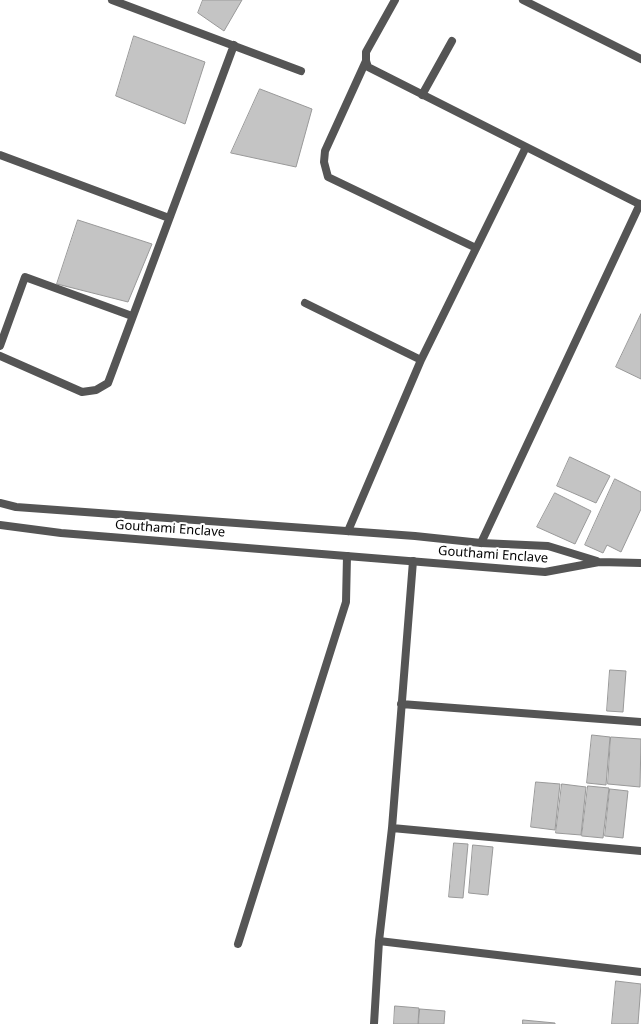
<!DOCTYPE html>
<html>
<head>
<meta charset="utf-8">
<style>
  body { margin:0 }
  canvas { display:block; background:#fff }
</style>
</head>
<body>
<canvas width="641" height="1024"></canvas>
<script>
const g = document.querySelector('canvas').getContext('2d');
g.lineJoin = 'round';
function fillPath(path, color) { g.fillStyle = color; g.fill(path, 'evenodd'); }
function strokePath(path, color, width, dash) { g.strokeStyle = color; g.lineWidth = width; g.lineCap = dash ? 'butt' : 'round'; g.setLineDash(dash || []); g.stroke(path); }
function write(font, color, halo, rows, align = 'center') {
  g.font = font + ' "Noto Sans",sans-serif'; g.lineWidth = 4; g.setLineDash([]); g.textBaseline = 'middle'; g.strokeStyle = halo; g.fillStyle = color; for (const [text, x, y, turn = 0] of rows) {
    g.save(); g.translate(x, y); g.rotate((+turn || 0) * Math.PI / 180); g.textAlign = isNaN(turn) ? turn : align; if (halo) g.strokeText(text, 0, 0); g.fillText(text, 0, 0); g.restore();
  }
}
const building = new Path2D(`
  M203 0H242L224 31 198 13Z
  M134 36 205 62 185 124 116 96Z
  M260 89 312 109 296 167 231 153Z
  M78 220 152 244 128 302 57 284Z
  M641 314V379L616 367Z
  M570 457 610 476 596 503 557 486Z
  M615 479 641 492V509L621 552 607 545 603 553 585 545Z
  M555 493 591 511 575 544 537 527Z
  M610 670 626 671 623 712 607 711Z
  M592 735 610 737 606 785 587 783Z
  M611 737 641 739 640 787 608 784Z
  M536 782 560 784 555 830 531 827Z
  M562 784 586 787 581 835 556 833Z
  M588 786 609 788 603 838 582 836Z
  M610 789 628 791 623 838 605 836Z
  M454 843 468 844 463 898 449 897Z
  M473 845 493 847 488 895 469 893Z
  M616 981 641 984 638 1024H612Z
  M395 1006 419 1008 418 1024H394Z
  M420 1009 445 1011 444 1024H419Z
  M523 1020 555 1023V1024H523Z`);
fillPath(building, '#c4c4c4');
strokePath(building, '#999', 1);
strokePath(new Path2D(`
  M0 346 25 277 132 316
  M238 944 346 602 347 556`), '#555', 8);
strokePath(new Path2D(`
  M112 0 301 71
  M395 0 366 52V61L368 67 641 205
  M523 0 641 59
  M366 61 325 151 324 162 328 177 476 248
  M422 95 452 41
  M0 155 169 218
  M305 303 421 360
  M0 356 82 392 96 390 108 383 234 45
  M348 531 421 360 526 147
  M481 543 640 204
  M401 704 641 722
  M392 828 641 851
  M379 941 641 972
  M374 1024 379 941 392 828 413 561`), '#555', 8);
strokePath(new Path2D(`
  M0 503 16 507 415 536 481 543 548 546 597 561
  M0 525 61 533 545 572 599 562 641 563`), '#555', 8);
write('13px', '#000', '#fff', [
  ["Gouthami Enclave",170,529,4],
  ["Gouthami Enclave",493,555,4]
]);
</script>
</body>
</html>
